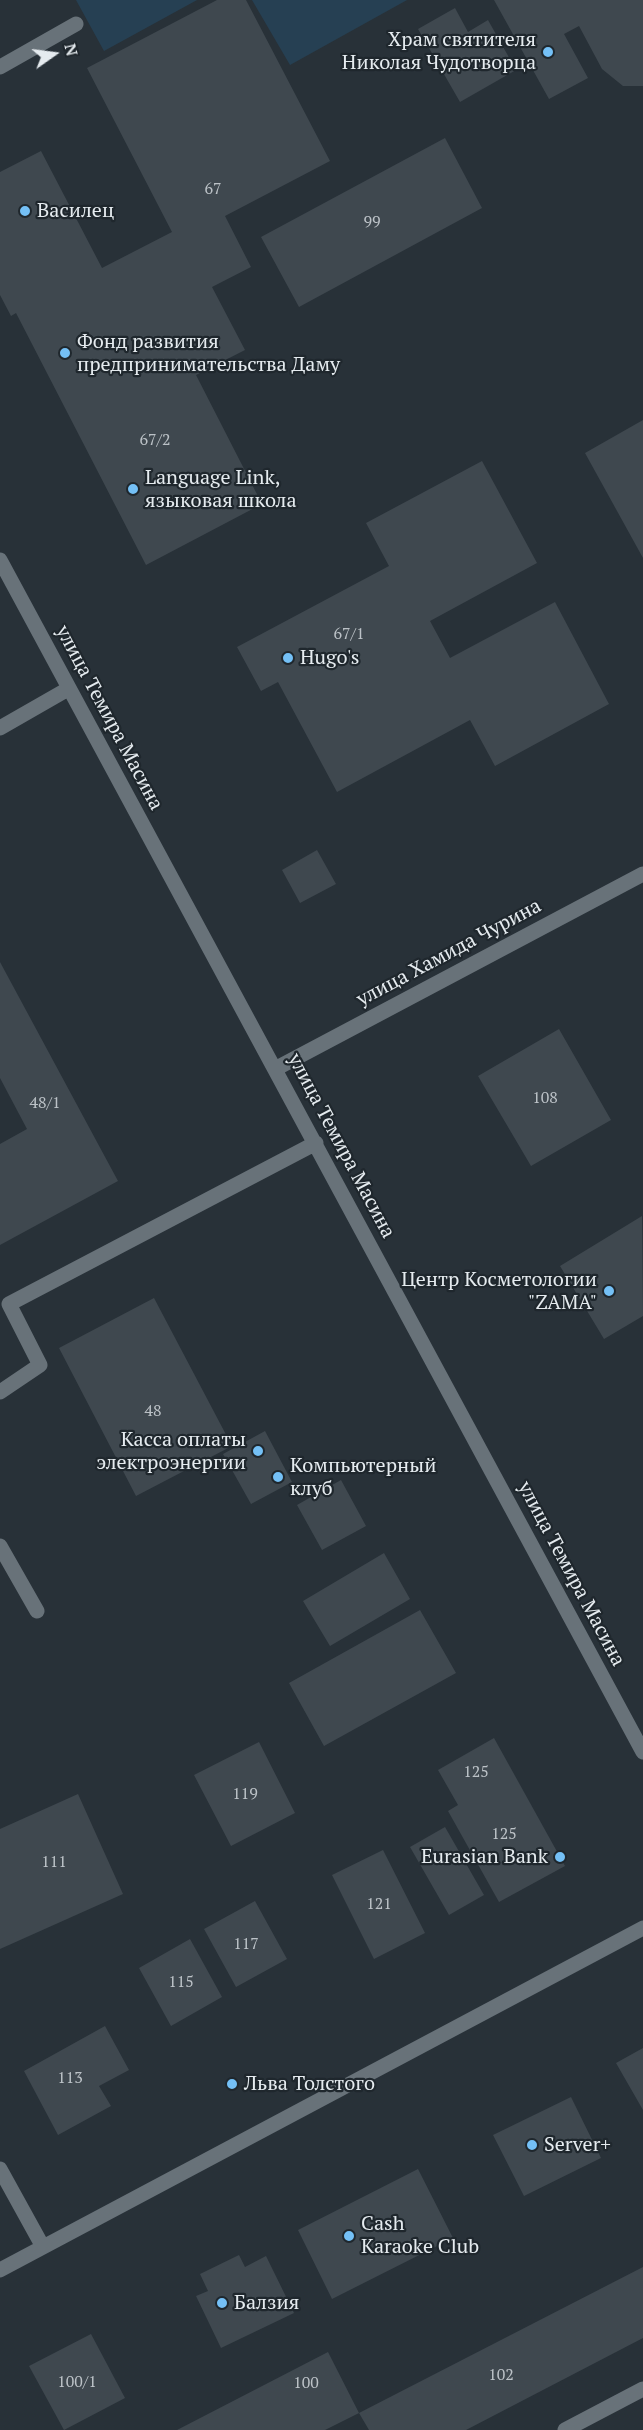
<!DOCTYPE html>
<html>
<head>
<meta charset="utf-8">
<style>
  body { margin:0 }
  #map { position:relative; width:643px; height:2430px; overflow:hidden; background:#283138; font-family:"PT Serif",serif }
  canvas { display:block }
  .north { position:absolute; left:24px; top:24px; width:60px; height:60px; -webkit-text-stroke:4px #1f272d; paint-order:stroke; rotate:76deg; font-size:16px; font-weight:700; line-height:24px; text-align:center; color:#e5ebef }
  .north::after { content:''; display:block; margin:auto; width:21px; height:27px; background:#e5ebef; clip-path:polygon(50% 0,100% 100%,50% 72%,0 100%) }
</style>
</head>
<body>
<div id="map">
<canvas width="643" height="2430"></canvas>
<div class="north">N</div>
</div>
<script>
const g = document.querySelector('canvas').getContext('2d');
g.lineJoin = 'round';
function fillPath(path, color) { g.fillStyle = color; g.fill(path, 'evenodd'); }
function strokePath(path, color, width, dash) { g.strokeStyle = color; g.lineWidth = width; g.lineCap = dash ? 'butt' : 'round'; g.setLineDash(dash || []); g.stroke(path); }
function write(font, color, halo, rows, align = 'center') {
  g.font = font + ' "PT Serif",serif'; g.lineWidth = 4.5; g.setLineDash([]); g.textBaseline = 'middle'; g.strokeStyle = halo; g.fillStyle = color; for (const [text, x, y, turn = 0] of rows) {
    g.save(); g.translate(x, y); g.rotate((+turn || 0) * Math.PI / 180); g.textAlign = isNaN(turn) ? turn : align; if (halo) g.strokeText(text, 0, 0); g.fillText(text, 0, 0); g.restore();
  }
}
fillPath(new Path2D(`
  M76 0H197L104 51Z
  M252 0H407L290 65Z`), '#264053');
fillPath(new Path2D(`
  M217 0H246L330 161 225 216 251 267 212 287 245 350 196 375 262 504 146 565 16 313 11 316 0 295V172L41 151 102 268 172 232 87 68Z
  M494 0H643V86H623L602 69 579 26 564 34 588 78 549 99Z
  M455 8 468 32 488 20 516 70 460 102 418 29Z
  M445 138 482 208 299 307 261 237Z
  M643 420V558L585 453Z
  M482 461 537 563 430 621 450 658 555 602 609 704 495 766 470 720 337 792 278 682 261 691 237 647 389 566 366 523Z
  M317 850 336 884 300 903 282 870Z
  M0 962 118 1181 0 1245V1144L27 1129 0 1078Z
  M559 1029 611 1120 531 1166 478 1076Z
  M642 1216 643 1316 604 1339 560 1266Z
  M154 1298 232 1446 136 1496 59 1348Z
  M265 1431 292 1482 251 1504 223 1454Z
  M341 1480 366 1526 322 1550 297 1505Z
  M384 1553 410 1599 330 1646 303 1601Z
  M420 1610 456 1673 324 1746 289 1683Z
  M494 1738 565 1866 499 1902 448 1811 458 1805 438 1770Z
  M259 1742 295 1813 231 1846 194 1775Z
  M78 1794 123 1894 0 1949V1829Z
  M445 1827 484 1895 449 1915 410 1847Z
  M383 1850 425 1933 374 1959 332 1875Z
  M255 1901 287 1959 236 1987 204 1929Z
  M190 1939 222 1997 171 2026 139 1968Z
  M105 2026 129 2070 99 2086 111 2106 58 2135 24 2071Z
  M643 2048V2110L616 2063Z
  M571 2097 601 2158 524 2196 493 2135Z
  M418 2169 453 2238 332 2299 298 2230Z
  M239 2255 245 2267 266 2256 294 2313 221 2348 196 2296 208 2291 200 2274Z
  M643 2267V2338L466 2430H369L359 2413Z
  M91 2334 125 2398 64 2430 29 2366Z
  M328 2352 359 2413 325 2430H177Z`), '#3f484f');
strokePath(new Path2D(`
  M0 67 76 24
  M0 560 643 1752
  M0 728 68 689
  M275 1069 643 874
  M0 1392 40 1365 9 1304 316 1143
  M0 1546 37 1611
  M0 2169 43 2247
  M0 2270 643 1928
  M565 2430 643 2389`), '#687279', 15);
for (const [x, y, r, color] of [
  [548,52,6,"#74c0f6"],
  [25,211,6,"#74c0f6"],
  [65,353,6,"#74c0f6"],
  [133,489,6,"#74c0f6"],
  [288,658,6,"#74c0f6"],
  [609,1291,6,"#74c0f6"],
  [258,1451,6,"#74c0f6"],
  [278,1477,6,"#74c0f6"],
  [560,1857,6,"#74c0f6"],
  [232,2084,6,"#74c0f6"],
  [532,2145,6,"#74c0f6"],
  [349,2236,6,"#74c0f6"],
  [222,2303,6,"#74c0f6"]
]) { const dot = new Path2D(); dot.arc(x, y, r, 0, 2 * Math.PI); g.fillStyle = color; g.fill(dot); strokePath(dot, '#1f272d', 2); }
write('16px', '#bcc2c7', null, [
  ["67",213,189],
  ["99",372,222],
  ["67/2",155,440],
  ["67/1",349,634],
  ["108",545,1098],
  ["48/1",45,1103],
  ["48",153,1411],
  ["125",476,1772],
  ["119",245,1794],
  ["125",504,1834],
  ["111",54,1862],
  ["121",379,1904],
  ["117",246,1944],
  ["115",181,1982],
  ["113",70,2078],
  ["102",501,2375],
  ["100/1",77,2382],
  ["100",306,2383]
]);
write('20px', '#e5ebef', '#1f272d', [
  ["Храм святителя",536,40,"right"],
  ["Николая Чудотворца",536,63,"right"],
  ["Василец",37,211],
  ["Фонд развития",77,342],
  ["предпринимательства Даму",77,365],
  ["Language Link,",145,478],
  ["языковая школа",145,501],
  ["Hugo's",300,658],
  ["Центр Косметологии",597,1280,"right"],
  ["\"ZAMA\"",597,1303,"right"],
  ["Касса оплаты",246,1440,"right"],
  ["электроэнергии",246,1463,"right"],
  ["Компьютерный",290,1466],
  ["клуб",290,1489],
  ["Eurasian Bank",548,1857,"right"],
  ["Льва Толстого",244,2084],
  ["Server+",544,2145],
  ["Cash",361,2224],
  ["Karaoke Club",361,2247],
  ["Балзия",234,2303]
], 'left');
write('20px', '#e5ebef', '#1f272d', [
  ["улица Темира Масина",109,718,62],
  ["улица Хамида Чурина",449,953,-28],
  ["улица Темира Масина",341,1146,62],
  ["улица Темира Масина",571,1574,62]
]);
</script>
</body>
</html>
